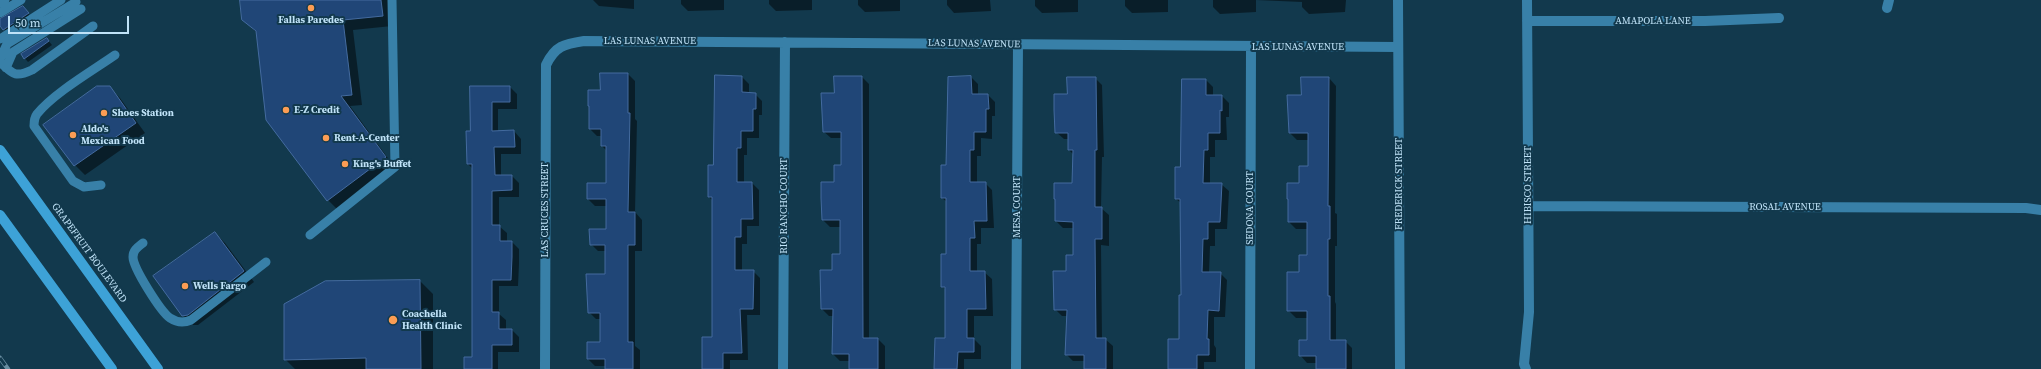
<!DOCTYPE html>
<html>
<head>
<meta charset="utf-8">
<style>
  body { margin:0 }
  #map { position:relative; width:2041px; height:369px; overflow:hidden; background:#12394d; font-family:"Source Serif 4",serif }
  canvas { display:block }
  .scale { position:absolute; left:8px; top:16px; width:121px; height:18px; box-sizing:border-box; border:2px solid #c0e3f8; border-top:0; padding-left:5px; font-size:12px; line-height:14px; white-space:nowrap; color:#c0e3f8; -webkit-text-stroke:3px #12394d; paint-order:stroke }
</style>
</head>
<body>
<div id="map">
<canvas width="2041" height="369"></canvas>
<div class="scale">50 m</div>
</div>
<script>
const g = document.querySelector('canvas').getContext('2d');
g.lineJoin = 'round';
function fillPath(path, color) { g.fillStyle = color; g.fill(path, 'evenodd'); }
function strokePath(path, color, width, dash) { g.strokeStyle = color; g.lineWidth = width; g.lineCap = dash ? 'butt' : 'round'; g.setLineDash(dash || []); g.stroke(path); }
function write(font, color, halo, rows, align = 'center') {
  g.font = font + ' "Source Serif 4",serif'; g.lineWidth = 4; g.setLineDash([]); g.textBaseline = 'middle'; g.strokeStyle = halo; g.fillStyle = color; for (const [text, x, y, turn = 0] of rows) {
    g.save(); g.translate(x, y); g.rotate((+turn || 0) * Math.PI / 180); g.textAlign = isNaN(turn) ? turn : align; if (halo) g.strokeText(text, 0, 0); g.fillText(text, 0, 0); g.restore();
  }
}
fillPath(new Path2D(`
  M241 0H389L392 26 353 30 362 105 350 106 395 168 338 210 328 200 257 33 243 19Z
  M593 0H634V9L599 6Z
  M681 0H724V10L688 11 681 4Z
  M769 0H812V10L776 11 769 4Z
  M858 0H900V11L865 12 858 5Z
  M947 0H990L991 11 954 13 947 5Z
  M1035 0H1078V12L1042 13 1035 6Z
  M1125 0H1168V12L1132 13 1125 6Z
  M1213 0H1346L1345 12 1309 14 1302 7V2L1256 0V12L1220 14 1213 7Z
  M23 7 32 18 8 33 0 24V19H3Z
  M47 39 52 45 28 62 22 55Z
  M601 74H628L635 81V119L637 121 635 212 642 220V251H635V346L640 350V369H606V366H595L588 359 601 343V319H596L589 312 606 275V251H598L591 244 607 230V206H595L588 199 607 184V151L602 146V136H597L590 129 601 91Z
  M742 77 749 84V94H755L762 101V115H759V138H747V155H744V183H752L759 190V226H747V244H742V271H753L760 278V315H747L748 360H730V369H703L713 338V201L709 197 714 166Z
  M862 77 869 84V339H878L885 346V369H850V361H840L833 354 834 316H829L822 309 833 271 842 255V227H830L823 220 842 166V138H831L823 131 835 94Z
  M971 77 978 84V95H988L995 102V116H992V139L981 138V156H977V183H985L992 190 994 228H981V244H977V272H984L992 279 993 316H974V339L981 346V359H964V369H935L946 339V290L942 286 947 255V202L942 198 947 166Z
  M1095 78 1102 85 1104 157H1102L1101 208 1109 215V246L1101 245 1102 339H1105L1113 346V369H1085V361H1073L1066 354 1068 316H1062L1055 309 1074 256V228H1063L1056 221 1073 184 1074 155 1069 150V139H1064L1056 132 1068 95Z
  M1329 78 1336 86 1335 213 1337 214V246H1335V302L1336 304V341H1345L1352 348V369H1317V363H1307L1300 355 1308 341V318H1296L1288 310 1300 273 1308 256V229H1296L1289 222V200L1288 199 1300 184 1309 167V140H1297L1290 133 1302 96Z
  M1206 80 1213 87V96H1222L1229 103V117H1226L1227 140H1215V157H1210V184H1221L1229 191 1227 229H1215V246H1210L1209 273H1220L1227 280 1225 317H1214V345L1216 348V362H1204V369H1169L1180 340 1182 296 1181 203 1176 199 1181 168Z
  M109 87 120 98 145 133 85 175 75 165Z
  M471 87H510L517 94V109H498V132L514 131 521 139V154H501V176H512L519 183V197H499V226L507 233V242H512L519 249V264L518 286H499V314L506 320V330H512L519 337V352H498V369H465L473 358V169L468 164 471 132Z
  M215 233 225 243 254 282 198 325H193L183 315Z
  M420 281 433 294V369H295L285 359 325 282Z`), '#0007');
const building = new Path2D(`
  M240 0H381L383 16 343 20 352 95 341 96 386 157 327 201 266 120 256 31 242 20Z
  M23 6 29 13 3 30 0 26V19Z
  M47 38 49 41 24 59 21 54Z
  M600 73H628V113H630L628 212H635V245H628V342H633V369H605V359H587V342H600V313H588L586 274H605V245H590L589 229H606V199H587V183H606V146H601V129H589V106H588V90H600Z
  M715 75 742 76V92L756 93V109H753V131H741V148H737V182H752L753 219H741V237H735V270H754L753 309H740L742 353H723V369H702V337H712V197H708V165H713Z
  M834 76H862L863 338H878V369H849V354H832L833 309H821L820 270H832V254H840V220H822L821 198V182H834V165H841V132H823L821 93H834Z
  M971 76 972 94H988L989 109H986V132H974V150H970V182H986L987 221H974L975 238H970V271H985L986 309H967V338H974V352H958L957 369H934L935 338H945V287H941V254H946V198H941V165H946L948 77Z
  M1067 77H1096L1097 150H1095V207H1102V239H1095L1096 338H1106V369H1084V355H1065L1067 310H1054L1053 271H1066V255H1073V222L1055 221V199H1054V183H1072L1073 150H1068V133H1055L1054 110V94H1067Z
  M1301 77H1329L1328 206H1330V239H1328V296H1330V340H1346V369H1316V356H1299V340H1307V311H1287V272H1299V255H1307V222H1288V199H1287V183H1299V166H1308V133H1289L1287 95H1301Z
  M1182 79H1206V95H1222V111L1220 110V133H1208V150H1204L1203 183H1222L1220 222H1208V239H1203L1202 272H1221L1219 311 1208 310 1207 339H1209V355H1197V369H1168V339H1179V295H1181L1180 199H1175V167H1180Z
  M97 86H110L136 123 74 166 43 125Z
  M470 86H510V102H492V131L514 130 515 147H494L495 175H512V190L492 191V225H500V241H512V257L511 280H492V312H499V329H512V345H492V369H464V357H472V164H467L466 131H470Z
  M215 232 244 271 188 315 182 316 153 276Z
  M420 280 421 369H366V358L284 360V304L325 281Z`);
fillPath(building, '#204677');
strokePath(building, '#446b9f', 1);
strokePath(new Path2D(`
  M0 3 5 0
  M0 13 21 0
  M0 39 61 0
  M0 59 7 44 76 2
  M0 62C13 74 15 78 32 70L93 26
  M6 68 13 52 81 9
  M101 185 84 187 73 181 34 126C34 122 34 118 37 114 54 93 92 71 115 55
  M310 235 395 167 392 0
  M143 243C138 247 133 250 133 257 133 268 161 312 170 318 176 322 184 323 191 320L266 262`), '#3880a8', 9);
strokePath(new Path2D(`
  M1398 0 1400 369
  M1887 8 1889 0
  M1527 21H1705L1779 18
  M1528 206 2026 208 2041 210
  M545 369 546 65C555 46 564 44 584 41L1398 47
  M783 369 785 42
  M1016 369 1018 44
  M1250 369 1251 47
  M1526 369 1524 364 1529 312 1527 0`), '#3880a8', 10);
strokePath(new Path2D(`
  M0 150 158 369
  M0 215 112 369`), '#3da2d7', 10);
const rail = new Path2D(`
  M0 358 8 369`);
strokePath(rail, '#698ea2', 4.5);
strokePath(rail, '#12394d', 3, [9]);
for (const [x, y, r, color] of [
  [311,8,4,"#fc9d54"],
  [286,110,4,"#fc9d54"],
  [104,113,4,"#fc9d54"],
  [73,135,4,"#fc9d54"],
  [326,138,4,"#fc9d54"],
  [345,164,4,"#fc9d54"],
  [185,286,4,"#fc9d54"],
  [393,320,5,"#fc9d54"]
]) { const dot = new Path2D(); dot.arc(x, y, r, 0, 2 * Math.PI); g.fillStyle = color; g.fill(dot); strokePath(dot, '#12394d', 1.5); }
write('bold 10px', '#c0e3f8', '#12394d', [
  ["Fallas Paredes",311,20,"center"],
  ["E-Z Credit",294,110],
  ["Shoes Station",112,113],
  ["Aldo's",81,129],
  ["Mexican Food",81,141],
  ["Rent-A-Center",334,138],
  ["King's Buffet",353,164],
  ["Wells Fargo",193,286],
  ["Coachella",402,314],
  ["Health Clinic",402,326]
], 'left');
write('10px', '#c0e3f8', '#12394d', [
  ["AMAPOLA LANE",1653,21],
  ["LAS LUNAS AVENUE",650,41],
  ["LAS LUNAS AVENUE",974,44,1],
  ["LAS LUNAS AVENUE",1298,47],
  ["FREDERICK STREET",1399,184,-90],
  ["HIBISCO STREET",1528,185,-90],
  ["RIO RANCHO COURT",784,206,-90],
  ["MESA COURT",1017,207,-90],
  ["ROSAL AVENUE",1785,207],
  ["SEDONA COURT",1250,208,-90],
  ["LAS CRUCES STREET",545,210,-90],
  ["GRAPEFRUIT BOULEVARD",89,253,54]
]);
</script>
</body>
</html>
